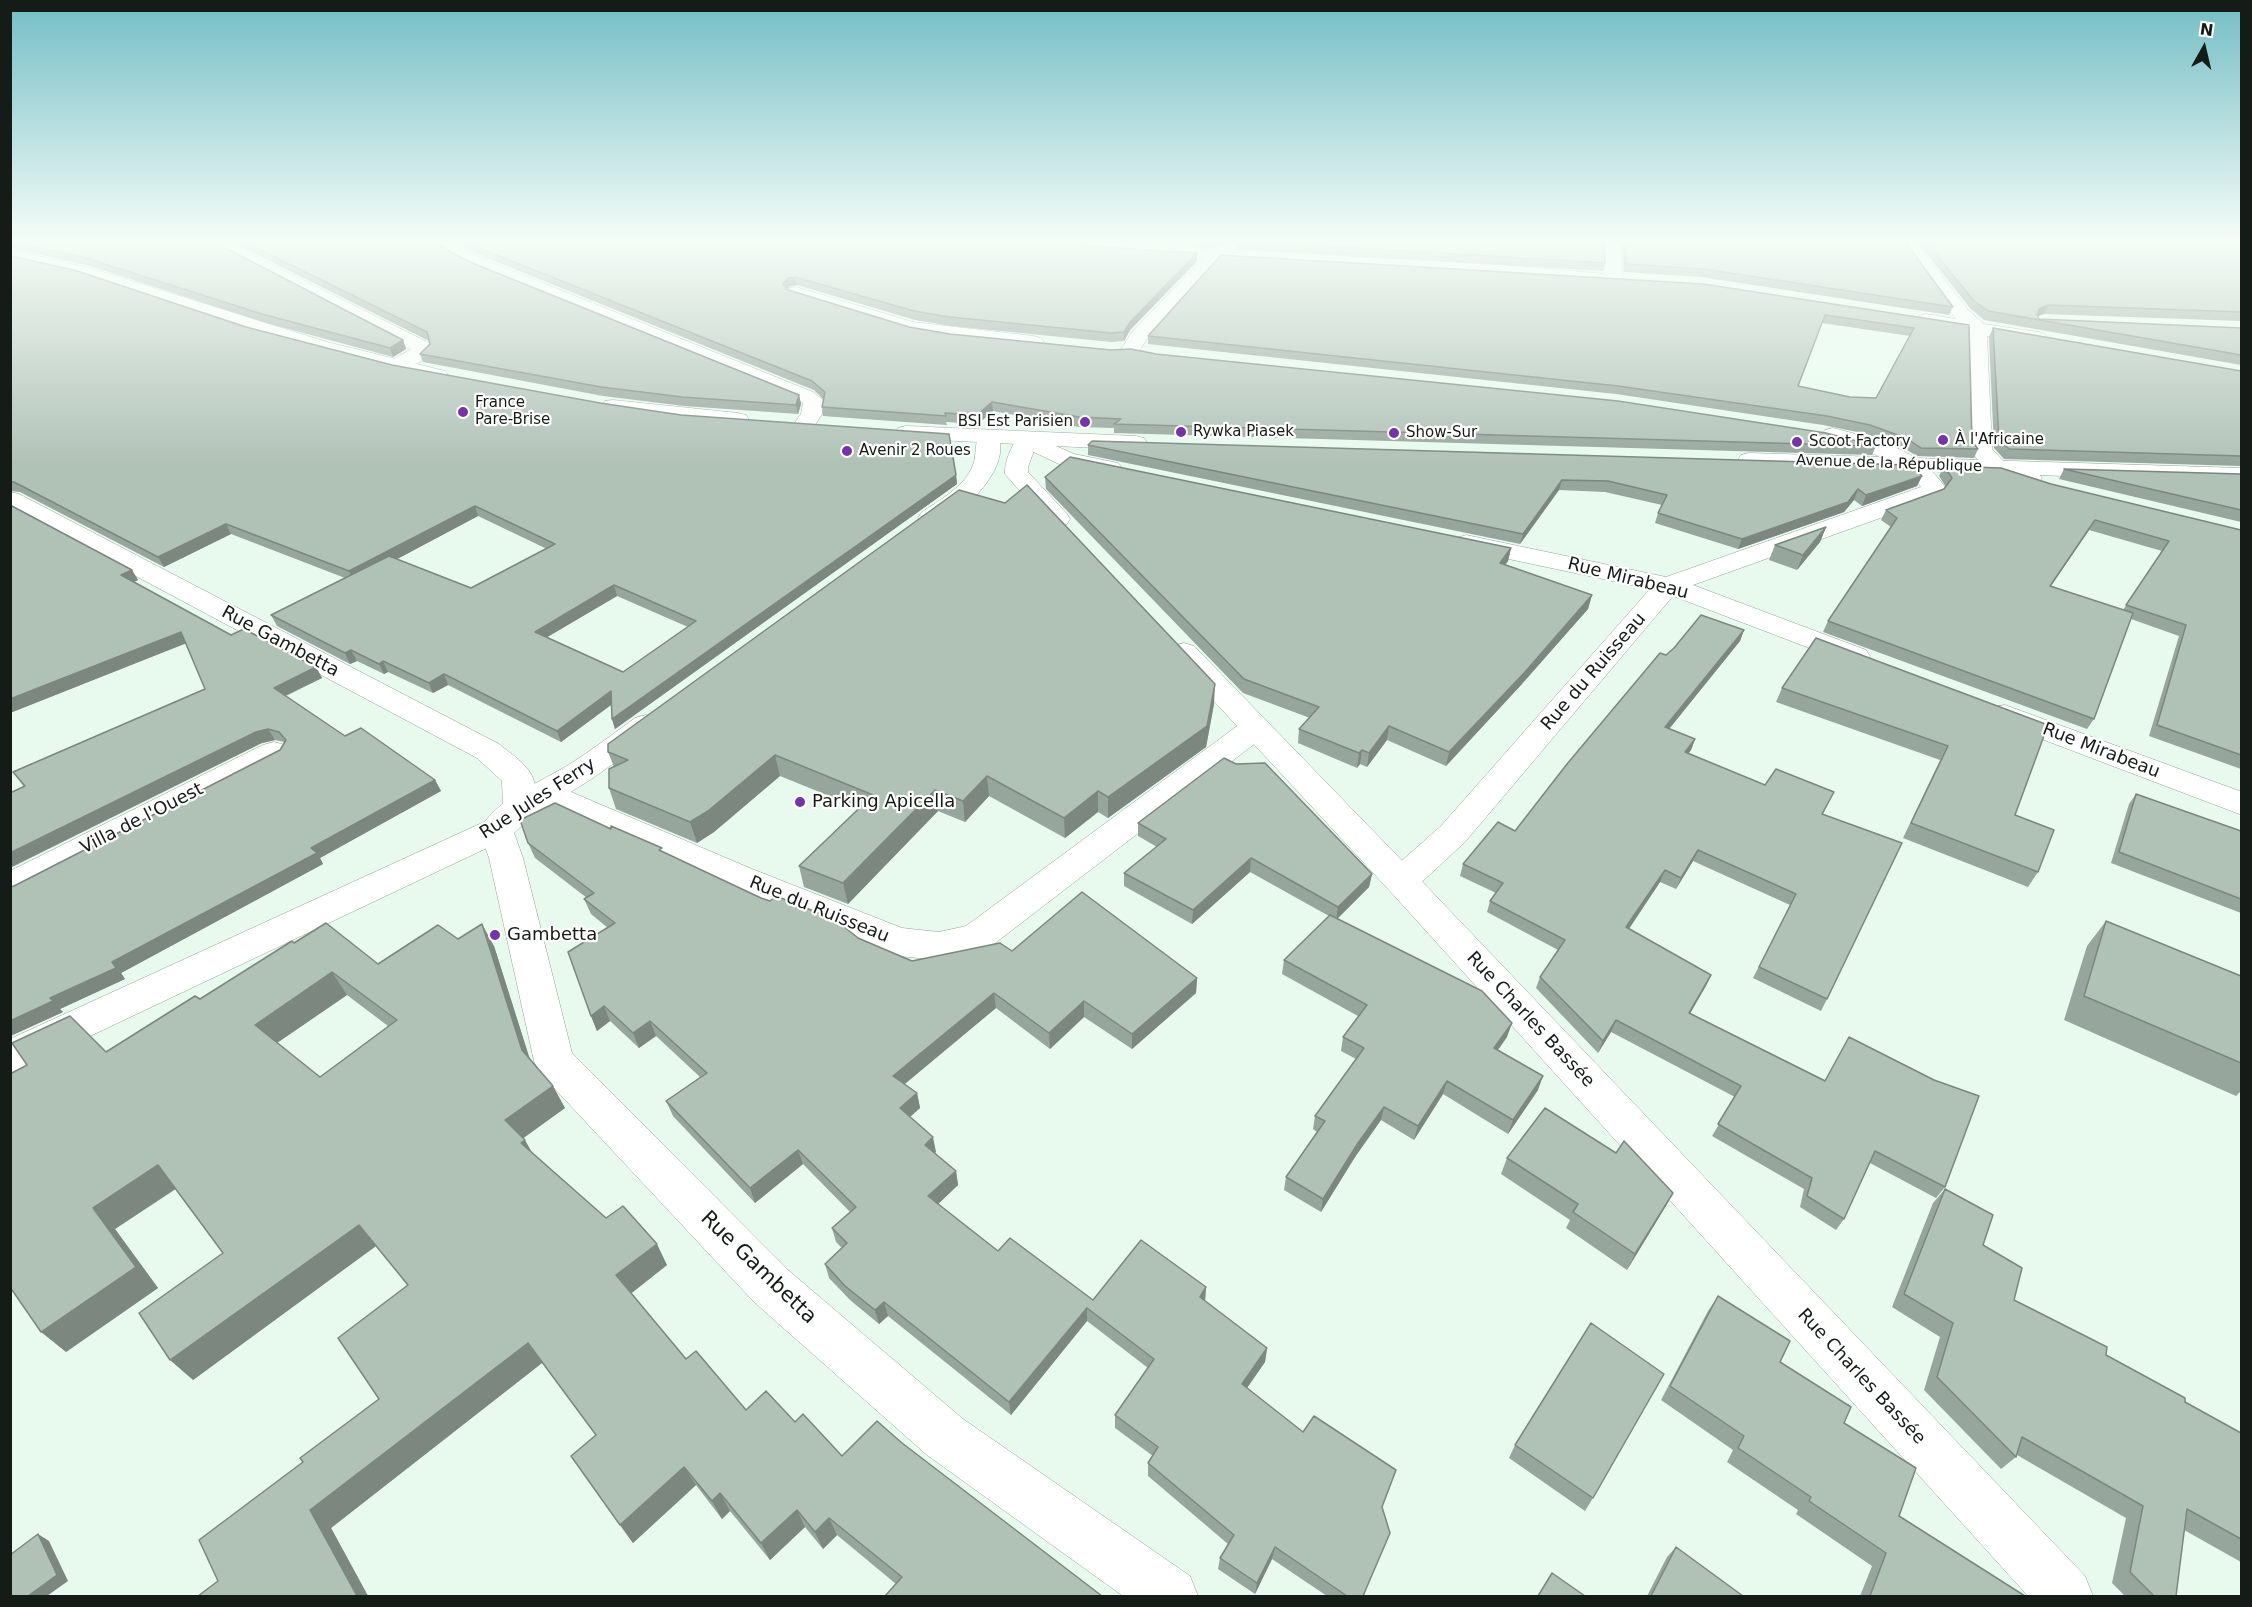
<!DOCTYPE html>
<html>
<head>
<meta charset="utf-8">
<style>
  body { margin:0 }
  #map { position:relative; width:2252px; height:1607px; overflow:hidden; background:#e8faee; font-family:"DejaVu Sans",sans-serif }
  canvas { display:block }
  .frame { position:absolute; inset:0; border:12px solid #151c17; pointer-events:none }
  .north { position:absolute; left:2174px; top:18px; width:60px; height:60px; -webkit-text-stroke:4px #fff; paint-order:stroke; rotate:8deg; font-size:16px; font-weight:700; line-height:24px; text-align:center; color:#151c17 }
  .north::after { content:''; display:block; margin:auto; width:21px; height:27px; background:#151c17; clip-path:polygon(50% 0,100% 100%,50% 72%,0 100%) }
</style>
</head>
<body>
<div id="map">
<canvas width="2252" height="1607"></canvas>
<div class="frame"></div>
<div class="north">N</div>
</div>
<script>
const g = document.querySelector('canvas').getContext('2d');
g.lineJoin = 'round';
function strokePath(path, color, width, dash) { g.strokeStyle = color; g.lineWidth = width; g.lineCap = dash ? 'butt' : 'round'; g.setLineDash(dash || []); g.stroke(path); }
function fillPath(path, color) { g.fillStyle = color; g.fill(path, 'evenodd'); }
function write(font, color, halo, rows, align = 'center') {
  g.font = font + ' "DejaVu Sans",sans-serif'; g.lineWidth = 4.5; g.setLineDash([]); g.textBaseline = 'middle'; g.strokeStyle = halo; g.fillStyle = color; for (const [text, x, y, turn = 0] of rows) {
    g.save(); g.translate(x, y); g.rotate((+turn || 0) * Math.PI / 180); g.textAlign = isNaN(turn) ? turn : align; if (halo) g.strokeText(text, 0, 0); g.fillText(text, 0, 0); g.restore();
  }
}
const minor = new Path2D(`
  M199 239H221L429 343 432 351C424 362 402 374 389 370L386 366 389 362 411 349Z
  M1603 239H1619L1623 280 1620 284 1610 285 1520 276 1220 260 1147 339 1138 353H1124L1121 349 1132 332 1202 259 1147 255 1145 251 1147 247 1153 246 1214 249 1229 244 1235 245 1236 250 1520 266 1605 274Z
  M1896 239H1913L1968 310 1984 324 2038 332 2045 334 2048 338 2045 342 2038 344 1987 336 1992 449 2004 462 2038 473 2042 478 2038 483 2030 485 1988 472 1970 450 1968 332 1919 324 1917 320 1919 316 1926 314 1956 319Z
  M796 287 913 322 1034 336 1041 338 1044 342 1041 346 1034 348 911 333 790 296 787 292 790 288Z
  M1833 428C1876 439 1919 449 1945 487L1939 497 1693 585 1866 650 1870 656 1866 662 1856 665 1846 662 1673 596 1465 842 1413 890 1401 894 1389 890 1383 881 1389 872 1441 826 1650 589 1457 548 1453 543 1457 538 1466 535 1666 577 1921 487C1901 457 1858 449 1825 440L1822 435 1825 430Z
  M1027 433 1074 454 1118 463 1122 468 1118 473 1110 475 1059 464 1019 445 1016 440 1019 435Z
  M10 492 19 494 499 744C512 755 533 767 535 786L545 783 557 786 752 869 902 928 939 932 966 926 1244 721 1255 718 1266 721 1270 728 1266 735 990 947 939 960 898 956 885 952 728 887 536 803 537 808 532 816 520 819 508 816 503 808 502 781 477 758 10 509Z
  M2005 705 2242 792V815L1994 721 1990 714 1994 707Z
  M274 742 285 745 290 752 285 759 23 895 10 899V871L263 745Z
  M496 818 508 822 513 830 508 838 10 1074V1039L484 822Z`);
const tertiary = new Path2D(`
  M418 239H440L486 260 813 392 824 401 822 414 812 430 804 432 796 430 793 425 801 414 803 403 799 400 474 268Z
  M988 431 996 433C1018 465 952 531 921 523L918 518 921 513C939 500 965 487 973 465 977 455 974 442 980 433Z
  M1027 433 1035 435 1038 440 1028 467V472L1067 514 1070 519 1067 524 1058 526 1049 524 1005 474C1004 462 1012 445 1019 435Z
  M1184 643 1194 646 1413 872 2085 1576 2093 1596H2028L1389 890 1174 658 1170 652 1174 646Z
  M646 715 657 718 661 725 657 732 593 778 532 816 514 833 523 858 572 1053 788 1270 963 1419 1190 1576 1198 1596H1123L927 1455 754 1302 540 1073 534 1061 489 858 479 830C498 798 539 783 570 764 592 750 613 734 635 718Z`);
const secondary = new Path2D(`
  M10 250 90 268 327 342 445 371 448 375 445 379 438 381 314 351 79 276 10 260Z
  M613 400 738 413 746 415 749 420 746 425 738 427 605 411 602 406 605 401Z
  M906 426 1136 436 1144 438 1147 443 1144 448 1136 450 898 438 895 433 898 428Z
  M1749 453 2242 468V482L1741 465 1738 460 1741 455Z`);
strokePath(minor, '#93a499', 1);
strokePath(tertiary, '#93a499', 1);
strokePath(secondary, '#93a499', 1);
fillPath(minor, '#fff');
fillPath(tertiary, '#fff');
fillPath(secondary, '#fff');
fillPath(new Path2D(`
  M10 239H208L403 340 406 349 393 357 266 323 90 266 10 248Z
  M226 239H426L470 262 799 395 801 404 798 414 684 406 603 396 423 362 420 354 430 344 429 341Z
  M446 239H1050L1102 247 1197 253V261L1130 330 1124 341 1111 342 951 326 915 320 797 285 790 286 787 289 909 327 950 334 1156 354 1876 446 1872 455 1114 433V428L1079 427 993 411 978 424 946 422 947 425 823 416 822 407 823 399 814 390 487 258Z
  M1112 239H1604L1605 263 1603 271 1238 249 1237 243 1229 242 1213 248Z
  M1621 239H1903L1953 307 1949 315 1701 277 1624 272Z
  M1915 239H2241V321L2044 314 2038 316 2039 319 2241 328V365L1984 320 1970 308Z
  M1221 255 1969 325 1972 441 1978 449 1974 458 1917 456 1902 447 1867 434 1823 425 1616 394 1148 344V336ZM1822 323 1910 336 1876 398 1850 397 1798 386Z
  M10 256 246 327 392 365 956 475 957 484 615 729 612 719 611 705 561 742 448 685 433 693 388 672 384 674 357 661 350 664 277 626 271 615 345 578 231 534 164 567 20 492 10 491ZM478 516 547 549 471 588 397 559ZM617 596 688 627 623 672 547 637Z
  M1993 328 2241 371V466L2004 459 1994 448 1989 337Z
  M1088 445 1922 476 1917 486 1862 506 1854 500 1844 512 1738 549 1655 523 1658 513 1662 505 1605 492 1559 490 1520 544 1088 455Z
  M1944 466 2051 484 2241 530V769L2149 736 2179 636 2131 619 2094 719 2087 729 1823 632 1828 621 1891 527 1881 520 1886 510 1944 489 1946 487 1939 476ZM2089 530 2162 551 2123 610 2051 586Z
  M2064 469 2241 474V522L2059 479Z
  M1045 477 1511 548 1508 561 1505 565 1592 595 1588 609 1521 685 1446 766 1387 740 1367 767 1360 764 1357 768 1298 743 1299 729 1310 718 1243 693 1046 489Z
  M1826 527 1820 542 1797 570 1769 560 1775 545Z
  M132 570 138 580 134 582 231 635 316 667 322 678 286 696 345 736 435 780 441 791 320 858 323 864 121 973 125 979 60 1009 63 1012 11 1036 14 886 280 750 284 742 275 740 262 743 24 787 13 772 205 689 185 643 10 713Z
  M1744 630 1740 641 1669 729 1695 739 1691 750 1688 754 1765 785 1828 804 1823 814 1827 999 1821 1011 1753 978 1790 905 1693 861 1676 889 1660 882 1629 929 1711 975 1690 1013 1825 1080 1849 1037 1945 1187 1936 1198 1870 1163 1844 1219 1836 1230 1800 1207 1804 1189 1712 1136 1735 1097 1611 1032 1598 1053 1536 988 1540 977 1558 950 1487 912 1490 901 1496 893 1460 876 1463 864 1515 831 1666 655Z
  M1782 688 2048 725 2015 815 2038 872 2028 887 1903 838 1940 760 1776 702Z
  M1214 704 1206 747 1108 818 1098 812 1065 838 989 796 965 822 938 811 848 904 804 887 799 866 859 808 780 776 714 832 697 843 616 809 609 788 614 767 608 752Z
  M2136 794 2241 831V913L2111 863 2129 804Z
  M1138 823 1372 874 1369 887 1337 919 1507 1037 1498 1050 1538 1090 1508 1134 1443 1094 1414 1140 1381 1120 1355 1157 1321 1212 1284 1190 1286 1177 1317 1132 1313 1129 1315 1116 1356 1059 1341 1051 1343 1037 1358 1016 1282 974 1284 960 1329 916 1250 872 1192 924 1124 886V873L1157 847 1138 836Z
  M611 829 664 852 761 898 912 961 1012 951 1197 978 1196 993 1132 1049 1084 1017 1050 1049 996 1008 905 1084 917 1093 920 1108 910 1117 936 1152 934 1153 956 1171 958 1185 938 1204 998 1251 1093 1300 1206 1287 1205 1301 1267 1348 1265 1362 1247 1388 1382 1508 1364 1596H1327L1272 1559 1255 1594 1218 1569 1220 1558 1228 1544 1148 1476V1463L1153 1456 1115 1428V1415L1148 1368 1087 1321 1011 1415 888 1316 879 1324 850 1300 829 1278 825 1264 842 1248 836 1242 832 1228 850 1212 803 1164 755 1203 673 1116 666 1101 700 1077 656 1036 639 1048 610 1021 597 1031 591 1016 608 928 591 914 584 899 587 898 535 858 528 843Z
  M2106 921 2241 976V1091L2236 1096 2064 1020 2087 946Z
  M458 939 494 946 529 1058 565 1108 523 1138 532 1152 606 1218 667 1265 631 1293 686 1359 746 1410 795 1422 842 1456 902 1443 1102 1596 896 1584 837 1535 823 1549 805 1527 770 1560 730 1511 722 1519 696 1485 633 1543 620 1525 596 1435 542 1363 331 1528 368 1596H198L218 1581 303 1462 379 1399 408 1286 376 1246 193 1380 223 1253 176 1189 115 1229 158 1288 66 1352 106 1052 200 999 294 943 378 964ZM347 995 388 1026 320 1077 277 1043Z
  M1507 1158 1673 1193 1664 1209 1627 1270 1566 1228 1570 1220 1501 1174Z
  M1945 1189 1983 1245 2014 1300 2185 1402 2241 1433V1562L2184 1530 2176 1596H2125L2112 1583 2126 1518 2017 1455 2016 1457 2001 1469 1924 1390 1940 1337 1892 1307 1933 1203Z
  M1718 1296 1780 1362 1844 1423 1899 1516 2025 1596H1860L1872 1566 1796 1514 1798 1510 1727 1462 1733 1450 1661 1400 1708 1311Z
  M1515 1445 1593 1498 1585 1511 1509 1458Z
  M1676 1547 1743 1596H1647L1667 1557Z`), '#97a69d');
fillPath(new Path2D(`
  M1214 239H1229V242L1213 248V240Z
  M1197 253V261L1130 330 1124 341V332L1130 322Z
  M795 277 797 285 790 286 785 292 783 284 788 278Z
  M2048 305 2044 314 2035 317 2039 309Z
  M403 340 406 349 393 357 390 348Z
  M799 395 801 404 798 414 796 405Z
  M992 402 993 411 978 424 977 415Z
  M956 475 957 484 615 729 612 719Z
  M1922 476 1917 486 1862 506 1866 495Z
  M1562 480 1559 490 1520 544 1523 534Z
  M1858 489 1854 500 1844 512 1738 549 1742 539Z
  M475 506 478 516 354 582 349 571Z
  M2095 520 2089 530 2044 596 2050 586Z
  M226 524 231 534 164 567 158 557Z
  M1826 527 1820 542 1797 570 1803 555Z
  M1511 548 1508 561 1497 576 1500 563Z
  M132 570 138 580 127 585 121 575Z
  M614 585 617 596 539 642 535 632Z
  M1592 595 1588 609 1521 685 1446 766 1449 752Z
  M1744 630 1740 641 1661 739 1665 727Z
  M181 632 187 643 10 713V699Z
  M351 650 357 661 350 664 345 653Z
  M383 661 388 672 384 674 379 664Z
  M316 667 322 678 280 698 274 688Z
  M444 674 448 685 433 693 429 683Z
  M1215 684 1214 704 1206 747 1108 818V797Z
  M611 691 615 702 561 742 557 731Z
  M1389 726 1387 740 1367 767 1369 753Z
  M268 729 275 740 262 743 10 868V853L256 732Z
  M1695 739 1691 750 1680 764 1685 752Z
  M1362 750 1360 764 1357 768 1359 753Z
  M775 755 780 776 714 832 697 843 690 822Z
  M987 776 989 796 965 822 963 801Z
  M435 780 441 791 320 858 323 864 121 973 125 979 60 1009 63 1012 10 1036V1021L311 848Z
  M935 790 938 811 848 904 843 883Z
  M1098 791V812L1065 838 1064 818Z
  M1698 850 1693 861 1676 889 1681 878Z
  M1251 858 1250 872 1192 924 1193 910Z
  M1665 870 1660 882 1622 939 1626 927Z
  M1372 874 1369 887 1336 920 1338 907Z
  M482 924 494 946 534 1072 522 1050Z
  M332 972 347 995 271 1047 255 1025Z
  M1711 975 1706 986 1684 1024 1689 1013Z
  M1197 978 1196 993 1132 1049V1034Z
  M994 993 996 1008 896 1091 893 1076Z
  M1084 1001V1017L1050 1049 1049 1033Z
  M604 1006 610 1021 597 1031 591 1016Z
  M1616 1020 1611 1032 1598 1053 1603 1041Z
  M650 1021 656 1036 639 1048 633 1033Z
  M1512 1023 1507 1037 1489 1062 1494 1048Z
  M1543 1076 1538 1090 1508 1134 1513 1120Z
  M1447 1081 1443 1094 1414 1140 1418 1126Z
  M553 1086 565 1108 518 1142 505 1120Z
  M917 1093 920 1108 903 1123 900 1108Z
  M1384 1107 1381 1120 1355 1157 1321 1212 1323 1199 1358 1143Z
  M933 1137 936 1152 927 1160 925 1145Z
  M525 1140 537 1162 521 1143Z
  M798 1150 803 1164 755 1203 750 1188Z
  M158 1165 178 1187 115 1229 158 1288 66 1352 41 1332 93 1208Z
  M956 1171 958 1185 931 1211 928 1196Z
  M1673 1193 1664 1209 1627 1270 1635 1254Z
  M359 1225 376 1246 193 1380 170 1360Z
  M657 1244 667 1265 628 1296 616 1275Z
  M1206 1287 1205 1301 1200 1297Z
  M884 1302 888 1316 879 1324 875 1310Z
  M1087 1308V1321L1011 1415 1009 1402Z
  M528 1343 542 1363 331 1528 368 1596H357L310 1510Z
  M1267 1348 1265 1362 1240 1398 1242 1384Z
  M684 1467 696 1485 633 1543 620 1525Z
  M720 1493 730 1511 722 1519 712 1501Z
  M797 1510 805 1527 770 1560 761 1543Z
  M829 1518 837 1535 823 1549 815 1532Z
  M38 1534 49 1541 68 1581 47 1596H28Z
  M1275 1547 1272 1559 1255 1594 1257 1583Z`), '#7b877f');
const building = new Path2D(`
  M10 239H208L403 340 390 348 262 314 86 258 10 241Z
  M238 239H426L470 262 799 395 796 405 682 397 601 387 420 354 430 344 427 332Z
  M461 239H1050L1102 247 1197 253 1130 322 1124 332 1111 333 950 317 914 311 795 277 788 278 783 284 788 290 909 327 950 334 1111 350 1131 349 1156 354 1618 401 1826 433 1876 446 1114 424 1121 419 1079 417 992 402 977 415 945 413 946 416 822 407 825 392 812 381 484 250Z
  M1238 239H1604L1605 263 1238 241Z
  M1624 239H1903L1953 307 1704 269 1626 264Z
  M1924 239H2241V312L2048 305 2039 309 2037 315 2039 319 2241 328V355L1988 311 1973 300Z
  M1221 255 1703 284 1969 325 1972 441 1978 449 1921 448 1906 438 1870 425 1827 416 1618 386 1148 336ZM1825 315 1914 328 1876 398 1850 397 1798 386Z
  M10 256 74 270 246 327 392 365 600 403 681 415 949 434 956 475 612 719 611 691 557 731 444 674 429 683 383 661 379 664 351 650 345 653 271 615 389 556 471 588 555 544 475 506 349 571 226 524 158 557 14 482H10ZM614 585 696 621 623 672 535 632Z
  M1993 328 2241 371V456L2009 449 1999 439Z
  M1092 441 1910 465 1922 476 1866 495 1858 489 1848 502 1742 539 1658 513 1667 495 1608 481 1562 480 1523 534 1088 445Z
  M1070 457 1511 548 1500 563 1592 595 1525 672 1449 752 1389 726 1369 753 1362 750 1359 753 1299 729 1319 707 1244 679 1045 477Z
  M1944 466 2001 468 2051 484 2241 530V755L2157 725 2186 625 2126 605 2169 541 2095 520 2050 586 2133 613 2094 719 1828 621 1897 518 1886 510 1944 489 1952 478Z
  M2064 469 2241 474V510Z
  M1027 485 1215 684 1207 726 1108 797 1098 791 1064 818 987 776 963 801 935 790 843 883 799 866 873 795 775 755 708 811 690 822 609 788V769L628 760 608 752V744L959 490 1005 503Z
  M10 505 132 570 121 575 231 635 244 629 316 667 274 688 345 736 361 728 435 780 311 848 317 853 112 962 116 968 50 998 53 1001 10 1021V887L14 886 280 750 286 740 279 732 268 729 256 732 10 853V793L25 786 13 772 205 689 181 632 10 699Z
  M1826 527 1803 555 1775 545Z
  M1701 615 1744 630 1665 727 1695 739 1685 752 1765 785 1776 769 1834 792 1822 814 1902 843 1827 999 1759 967 1796 894 1698 850 1681 878 1665 870 1626 927 1711 975 1689 1013 1825 1081 1849 1037 1934 1080 1979 1096 1945 1187 1875 1151 1844 1219 1807 1196 1812 1178 1718 1124 1741 1086 1616 1020 1603 1041 1540 977 1565 940 1490 901 1503 883 1463 864 1498 822 1515 831 1567 764 1660 653 1666 655 1674 648Z
  M1816 638 2048 725 2015 815 2054 830 2038 872 1911 823 1948 746 1782 688Z
  M1224 758 1236 764 1265 763 1372 874 1338 907 1251 858 1193 910 1124 873 1166 839 1138 823Z
  M2136 794 2241 831V899L2119 852Z
  M555 803 611 829V826L662 848 659 850 761 898 770 901 776 896 836 920 858 938 912 961 1000 943 1012 951 1082 892 1197 978 1132 1034 1084 1001 1049 1033 994 993 893 1076 917 1093 900 1108 933 1137 925 1145 956 1171 928 1196 998 1251 1010 1238 1093 1300 1141 1240 1206 1287 1200 1297 1267 1348 1242 1384 1303 1432 1314 1416 1396 1470 1382 1507 1390 1533 1363 1596H1347L1275 1547 1257 1583 1220 1558 1234 1535 1148 1463 1158 1447 1115 1415 1154 1359 1087 1308 1009 1402 884 1302 875 1310 845 1286 825 1264 847 1243 832 1228 856 1207 798 1150 750 1188 666 1101 707 1073 650 1021 633 1033 604 1006 591 1016 568 952 615 923 584 899 594 893 528 843 520 820Z
  M1330 915 1482 991 1512 1023 1494 1048 1543 1076 1513 1120 1447 1081 1418 1126 1384 1107 1358 1143 1323 1199 1286 1177 1325 1121 1315 1116 1364 1048 1343 1037 1367 1005 1284 960Z
  M2106 921 2241 976V1063L2084 996Z
  M326 923 378 964 438 925 458 939 482 924 522 1050 553 1086 505 1120 525 1140 521 1143 606 1218 623 1206 657 1244 616 1275 686 1359 696 1351 746 1410 766 1391 795 1422 803 1414 842 1456 877 1421 902 1443 1102 1596H885L902 1577 829 1518 815 1532 797 1510 761 1543 720 1493 712 1501 684 1467 620 1525 571 1456 596 1435 528 1343 310 1510 357 1596H198L218 1581 199 1540 303 1462 300 1458 379 1399 338 1338 408 1285 359 1225 170 1360 139 1313 223 1253 158 1165 93 1208 136 1267 41 1332 10 1287V1074L27 1065 12 1043 70 1016 106 1052 195 996 200 999 292 941 294 943ZM332 972 397 1020 320 1077 255 1025Z
  M1545 1108 1616 1153 1624 1141 1673 1193 1635 1254 1573 1212 1578 1204 1507 1158Z
  M1945 1189 1993 1215 1983 1245 2022 1268 2014 1300 2107 1347 2106 1355 2185 1398V1402L2241 1433V1539L2187 1509 2176 1596H2154L2130 1572 2143 1506 2022 1437 2016 1457 1937 1377 1953 1323 1904 1294Z
  M1718 1296 1790 1341 1780 1362 1851 1407 1844 1423 1916 1468 1899 1516 2025 1596H1870L1886 1553 1809 1501 1811 1497 1738 1448 1744 1436 1670 1386Z
  M1591 1323 1664 1374 1593 1498 1515 1445Z
  M38 1534 57 1575 28 1596H10V1555Z
  M1676 1547 1743 1596H1651Z
  M1552 1573 1585 1596H1538Z`);
fillPath(building, '#b0c1b6');
strokePath(building, '#7b877f', 1.5);
const sky = g.createLinearGradient(0, 0, 0, 464);
sky.addColorStop(0, '#73bdc5');
sky.addColorStop(0.52, '#f5fdf7');
sky.addColorStop(1, '#f5fdf700');
g.fillStyle = sky;
g.fillRect(0, 0, 2252, 464);
for (const [x, y, r, color] of [
  [463,412,6,"#7533a8"],
  [1085,422,6,"#7533a8"],
  [1181,432,6,"#7533a8"],
  [1394,433,6,"#7533a8"],
  [1943,440,6,"#7533a8"],
  [1797,442,6,"#7533a8"],
  [847,451,6,"#7533a8"],
  [800,802,6,"#7533a8"],
  [495,935,6,"#7533a8"]
]) { const dot = new Path2D(); dot.arc(x, y, r, 0, 2 * Math.PI); g.fillStyle = color; g.fill(dot); strokePath(dot, '#fff', 2); }
write('15px', '#151c17', '#fff', [
  ["France",475,403],
  ["Pare-Brise",475,420],
  ["BSI Est Parisien",1073,422,"right"],
  ["Rywka Piasek",1193,432],
  ["Show-Sur",1406,433],
  ["À l'Africaine",1955,440],
  ["Scoot Factory",1809,442],
  ["Avenir 2 Roues",859,451]
], 'left');
write('15px', '#151c17', '#fff', [
  ["Avenue de la République",1889,464,2]
]);
write('18px', '#151c17', '#fff', [
  ["Rue Mirabeau",1628,579,14],
  ["Rue Gambetta",280,642,28],
  ["Rue du Ruisseau",1594,672,-49],
  ["Rue Mirabeau",2101,751,21],
  ["Rue Jules Ferry",538,799,-33],
  ["Villa de l'Ouest",142,819,-27],
  ["Rue du Ruisseau",819,910,22],
  ["Rue Charles Bassée",1530,1020,47],
  ["Rue Charles Bassée",1861,1377,47]
]);
write('18px', '#151c17', '#fff', [
  ["Parking Apicella",812,802],
  ["Gambetta",507,935]
], 'left');
write('21px', '#151c17', '#fff', [
  ["Rue Gambetta",758,1268,44]
]);
</script>
</body>
</html>
